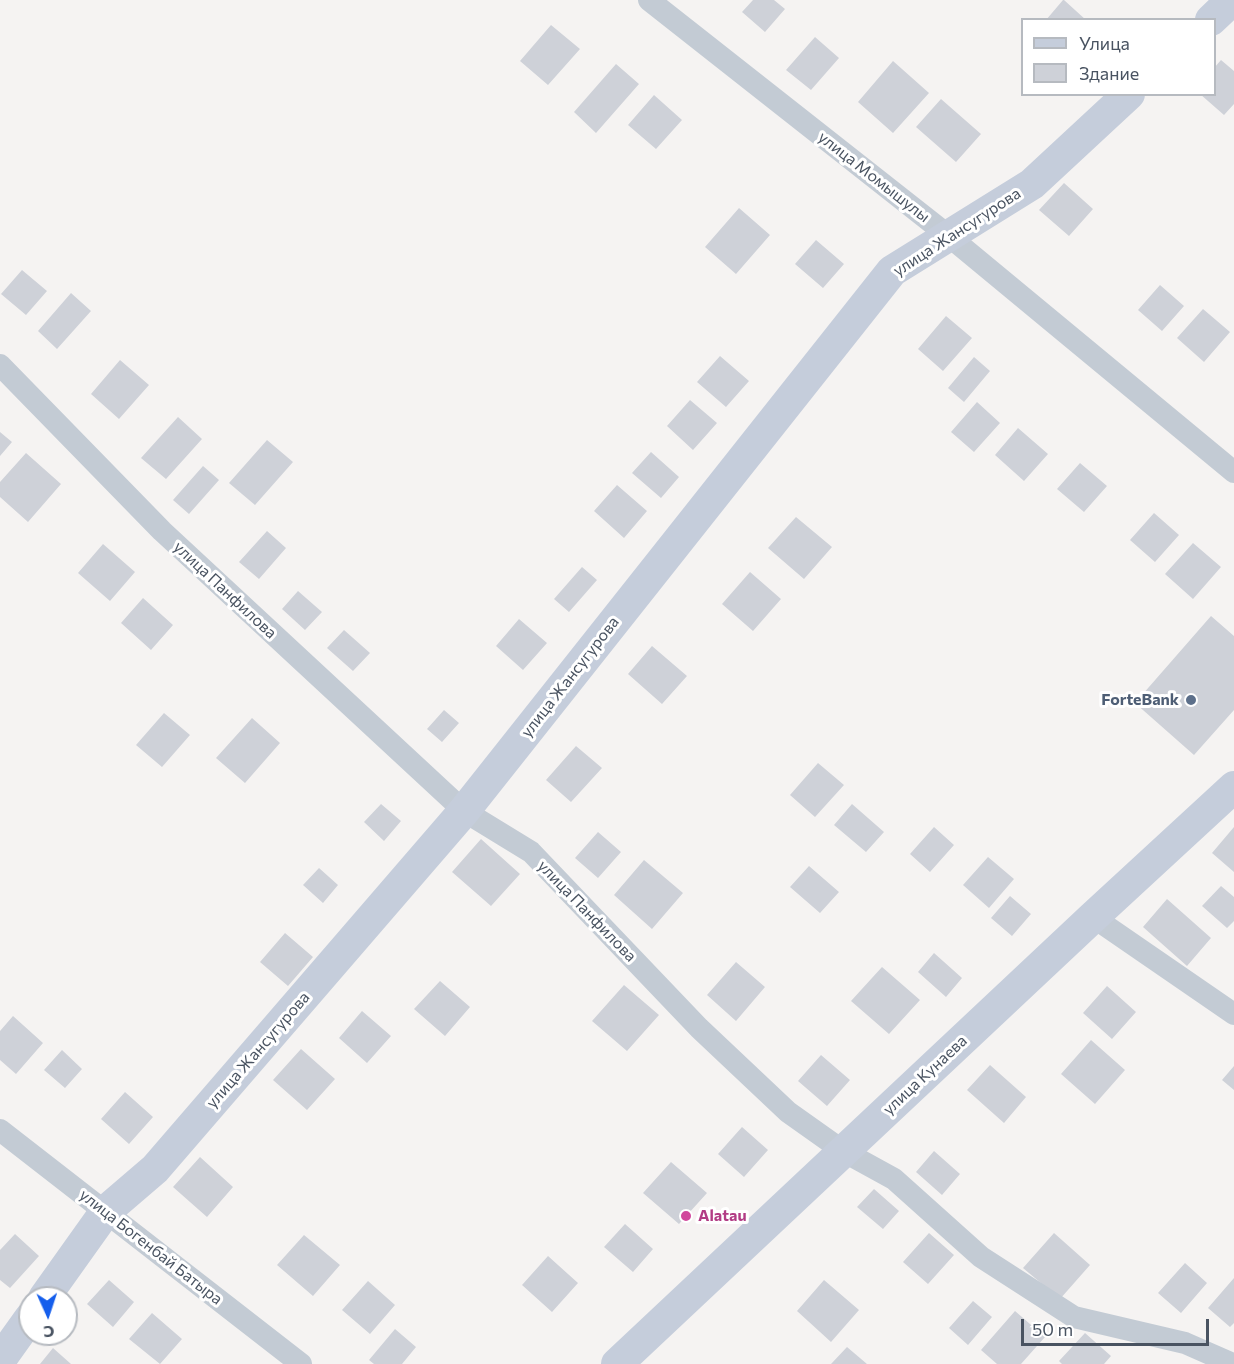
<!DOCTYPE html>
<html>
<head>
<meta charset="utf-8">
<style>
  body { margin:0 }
  #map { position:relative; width:1234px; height:1364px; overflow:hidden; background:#f5f3f2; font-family:Commissioner,sans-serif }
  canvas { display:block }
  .legend { position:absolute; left:1021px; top:18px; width:195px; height:78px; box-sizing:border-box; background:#fff; border:2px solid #b6bac0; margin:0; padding:8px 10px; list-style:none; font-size:18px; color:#495361 }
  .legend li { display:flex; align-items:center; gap:12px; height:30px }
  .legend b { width:30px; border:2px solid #b6bac0 }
  .north { position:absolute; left:18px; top:1286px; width:60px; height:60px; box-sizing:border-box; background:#fff; border:2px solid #b6bac0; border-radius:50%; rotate:177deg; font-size:16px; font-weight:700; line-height:24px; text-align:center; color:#495361 }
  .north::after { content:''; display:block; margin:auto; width:21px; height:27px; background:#155eec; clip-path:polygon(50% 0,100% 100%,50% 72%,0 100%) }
  .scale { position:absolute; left:1021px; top:1319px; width:188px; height:27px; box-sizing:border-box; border:3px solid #495361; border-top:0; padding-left:8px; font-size:18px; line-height:21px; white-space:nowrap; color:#495361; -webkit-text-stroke:4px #fff; paint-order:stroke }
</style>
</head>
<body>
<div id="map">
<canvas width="1234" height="1364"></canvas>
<ul class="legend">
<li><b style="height:8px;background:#c5cddb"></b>Улица</li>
<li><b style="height:16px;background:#ced1d8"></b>Здание</li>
</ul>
<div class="north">С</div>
<div class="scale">50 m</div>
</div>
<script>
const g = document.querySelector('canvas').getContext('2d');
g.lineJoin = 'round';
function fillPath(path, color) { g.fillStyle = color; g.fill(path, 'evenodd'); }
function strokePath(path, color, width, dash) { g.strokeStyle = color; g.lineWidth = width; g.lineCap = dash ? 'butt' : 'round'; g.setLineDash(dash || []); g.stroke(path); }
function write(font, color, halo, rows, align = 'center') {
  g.font = font + ' Commissioner,sans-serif'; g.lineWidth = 6; g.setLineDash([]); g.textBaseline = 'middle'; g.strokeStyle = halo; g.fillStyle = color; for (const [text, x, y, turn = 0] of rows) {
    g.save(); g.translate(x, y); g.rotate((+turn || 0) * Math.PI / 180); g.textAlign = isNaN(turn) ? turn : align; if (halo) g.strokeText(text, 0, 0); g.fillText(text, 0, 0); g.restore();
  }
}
fillPath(new Path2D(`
  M753 0H774L785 9 765 32 742 12Z
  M1063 0H1064L1086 20H1046Z
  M551 25 580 49 548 85 520 61Z
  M815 37 839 58 811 90 786 70Z
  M1221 60 1234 71V104L1224 115 1200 94H1214V68Z
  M893 61 929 93 893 133 858 102Z
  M616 64 639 84 596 133 574 112Z
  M654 95 682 120 656 149 628 125Z
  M941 99 981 134 956 162 916 127Z
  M1064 183 1093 209 1069 236 1039 210Z
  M739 208 770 235 736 274 705 247Z
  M816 240 844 264 823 288 795 264Z
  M22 270 47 291 26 315 1 294Z
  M1160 285 1184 306 1162 331 1138 310Z
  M71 293 91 311 57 349 38 331Z
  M1203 309 1230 332 1204 362 1177 338Z
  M946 316 972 338 943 371 918 349Z
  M720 356 749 381 726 407 697 382Z
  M974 357 990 371 964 402 948 388Z
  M120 360 149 385 119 419 91 394Z
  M690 400 717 423 693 450 667 426Z
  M977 402 1000 423 974 452 951 432Z
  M178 417 202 439 166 479 141 458Z
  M1018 428 1048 454 1024 481 995 455Z
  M0 432 12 442 0 456Z
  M267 440 293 462 255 505 229 483Z
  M651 452 679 477 661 498 632 473Z
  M26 453 61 484 28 522 0 497V482Z
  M1080 463 1107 486 1084 512 1057 489Z
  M203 466 219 480 189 514 173 500Z
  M617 485 647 511 624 538 594 511Z
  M1154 513 1179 535 1155 562 1130 540Z
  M796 517 832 547 804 579 768 548Z
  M267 531 286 548 259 579 239 562Z
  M1193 543 1221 567 1193 599 1165 574Z
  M103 544 135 572 110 601 78 573Z
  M582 567 597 580 569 612 554 599Z
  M750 572 781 599 753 631 722 604Z
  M298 591 322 612 305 630 282 609Z
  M143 598 173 625 151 650 121 623Z
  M1211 616 1234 636V710L1194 755 1135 703Z
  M519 619 547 643 523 670 496 646Z
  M344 630 370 653 353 671 327 648Z
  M652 646 687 676 662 704 628 674Z
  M444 710 459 723 442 742 427 729Z
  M164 713 190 735 162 767 136 745Z
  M252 718 280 743 245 783 216 758Z
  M576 746 602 768 571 802 546 780Z
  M818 763 844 785 815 817 790 795Z
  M381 804 401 821 384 841 364 822Z
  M852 804 884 832 866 852 834 825Z
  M934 827 954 845 930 872 910 854Z
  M1234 827V872L1212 853Z
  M598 832 621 852 598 878 575 858Z
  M481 839 520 874 491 906 452 872Z
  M988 857 1014 879 989 908 963 885Z
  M644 860 683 893 652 929 614 895Z
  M809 866 839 892 820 913 790 887Z
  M319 868 338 885 323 903 303 885Z
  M1221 886 1234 897V921L1227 928 1202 906Z
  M1010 896 1031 914 1012 936 991 918Z
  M1167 899 1211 938 1187 966 1143 927Z
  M285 933 313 957 288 986 260 962Z
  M934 953 962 978 946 997 918 972Z
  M736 962 765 987 736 1021 707 995Z
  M882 967 920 1000 889 1034 851 1001Z
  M440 981 470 1007 445 1036 414 1009Z
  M624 985 659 1015 627 1051 592 1021Z
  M1107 986 1136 1012 1112 1039 1083 1013Z
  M362 1011 391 1036 367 1063 339 1038Z
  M13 1016 43 1043 16 1074 0 1060V1031Z
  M1091 1040 1125 1070 1095 1104 1061 1074Z
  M301 1049 335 1079 307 1110 273 1080Z
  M62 1050 82 1069 65 1088 44 1070Z
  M821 1055 850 1080 827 1106 798 1081Z
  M990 1065 1026 1097 1004 1123 967 1090Z
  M1234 1066V1090L1222 1080Z
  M125 1092 153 1117 129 1144 101 1119Z
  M742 1127 768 1150 744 1177 718 1154Z
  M934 1151 960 1174 942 1195 916 1172Z
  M200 1157 233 1187 207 1217 173 1187Z
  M671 1162 707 1193 679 1224 643 1193Z
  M874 1189 899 1211 883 1229 857 1207Z
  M625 1224 653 1249 633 1272 604 1247Z
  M929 1233 954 1255 928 1284 903 1262Z
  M1054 1233 1090 1265 1060 1299 1023 1268Z
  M15 1234 39 1256 10 1288 0 1280V1250Z
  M304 1235 340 1265 313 1296 277 1265Z
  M548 1256 578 1283 552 1312 522 1285Z
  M1185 1263 1207 1283 1181 1313 1158 1293Z
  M1234 1278V1323L1230 1327 1208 1308Z
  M109 1280 134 1302 113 1327 87 1304Z
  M824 1280 859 1310 831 1342 797 1311Z
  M368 1281 395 1305 370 1334 342 1310Z
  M973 1301 992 1317 968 1345 949 1328Z
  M1015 1311 1045 1337 1021 1364H997L981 1350Z
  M152 1313 182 1339 160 1364 129 1339Z
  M395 1329 416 1347 402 1364H374L369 1360Z
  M1085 1333 1111 1356 1104 1364H1062L1059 1361Z
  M847 1347 867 1364H831Z
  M53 1348 71 1364H40Z`), '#ced1d8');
strokePath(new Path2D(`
  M649 0 950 237 1234 472
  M0 365 162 531 464 811 531 852 699 1028 788 1112 843 1151 894 1179 981 1257 1074 1317 1185 1343 1233 1364
  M1093 917 1234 1014
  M0 1130 301 1364`), '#c3cbd4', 22);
strokePath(new Path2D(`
  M1211 20 1232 0
  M44 1298 106 1211 155 1169 464 811 892 271 1032 184 1129 94
  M0 1360 30 1318
  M617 1364 1093 917 1234 787`), '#c5cddb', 32);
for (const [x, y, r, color] of [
  [1191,700,6,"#5c6f8a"],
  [686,1216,6,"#d1479c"]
]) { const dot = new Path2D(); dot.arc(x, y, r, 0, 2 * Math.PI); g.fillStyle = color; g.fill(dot); strokePath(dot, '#fff', 2); }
write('16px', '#495361', '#fff', [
  ["улица Момышулы",874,177,38],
  ["улица Жансугурова",957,232,-33],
  ["улица Панфилова",225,590,43],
  ["улица Жансугурова",570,677,-52],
  ["улица Панфилова",587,911,46],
  ["улица Жансугурова",258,1050,-49],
  ["улица Кунаева",925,1075,-43],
  ["улица Богенбай Батыра",151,1247,38]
]);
write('bold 16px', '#4e5e75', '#fff', [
  ["ForteBank",1179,700]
], 'right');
write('bold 16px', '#b23c85', '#fff', [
  ["Alatau",698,1216]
], 'left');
</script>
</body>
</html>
